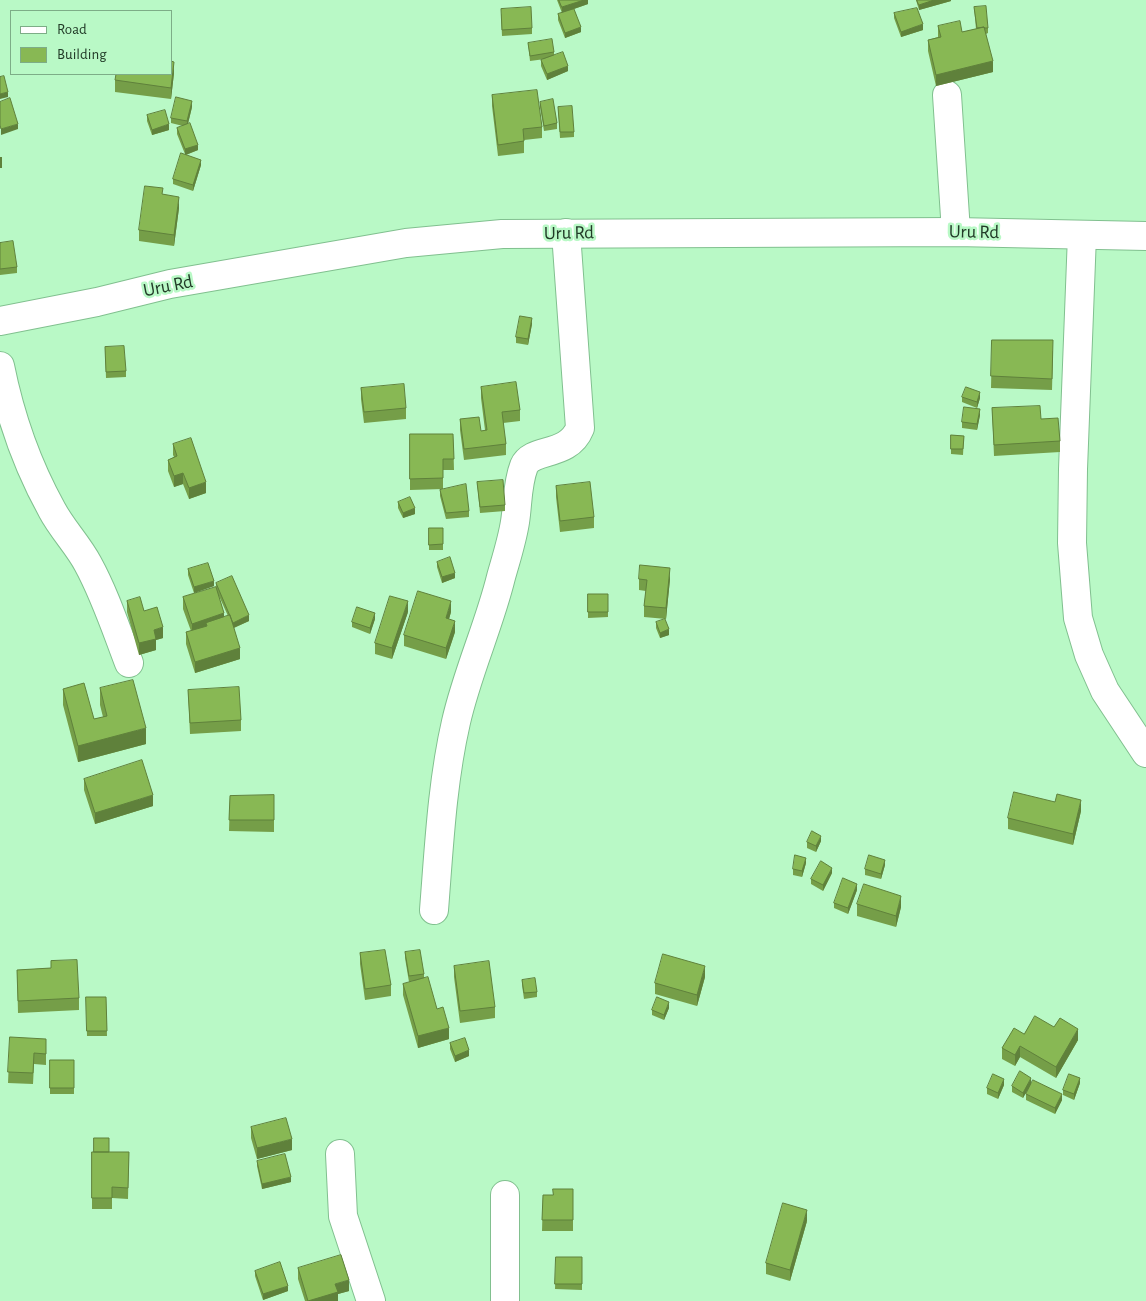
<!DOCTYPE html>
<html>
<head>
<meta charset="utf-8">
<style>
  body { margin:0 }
  #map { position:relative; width:1146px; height:1301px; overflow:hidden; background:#b9f9c6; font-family:"Alegreya Sans",sans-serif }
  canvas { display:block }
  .legend { position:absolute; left:10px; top:10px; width:162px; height:65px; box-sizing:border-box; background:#b9f9c6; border:1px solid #7dad87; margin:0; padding:6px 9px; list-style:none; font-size:15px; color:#223b28 }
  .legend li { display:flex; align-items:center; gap:10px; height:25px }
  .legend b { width:25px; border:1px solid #7dad87 }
</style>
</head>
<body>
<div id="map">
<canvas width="1146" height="1301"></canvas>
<ul class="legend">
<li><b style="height:6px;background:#fff"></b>Road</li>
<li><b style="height:14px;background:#88b854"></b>Building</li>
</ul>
</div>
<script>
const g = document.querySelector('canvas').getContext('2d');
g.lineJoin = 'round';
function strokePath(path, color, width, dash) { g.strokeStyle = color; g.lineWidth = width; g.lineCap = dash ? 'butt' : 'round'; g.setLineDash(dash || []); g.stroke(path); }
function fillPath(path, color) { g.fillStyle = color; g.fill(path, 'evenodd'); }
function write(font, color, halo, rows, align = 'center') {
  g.font = font + ' "Alegreya Sans",sans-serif'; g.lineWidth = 5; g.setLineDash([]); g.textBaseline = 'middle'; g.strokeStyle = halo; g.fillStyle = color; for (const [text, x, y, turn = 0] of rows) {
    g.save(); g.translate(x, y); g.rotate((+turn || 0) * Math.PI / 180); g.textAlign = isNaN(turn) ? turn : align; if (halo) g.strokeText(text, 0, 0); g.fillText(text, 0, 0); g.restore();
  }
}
const street = new Path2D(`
  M947 95 956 232
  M1082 235 1073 469 1072 543 1078 618 1089 655 1105 691 1146 753
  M0 366C10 416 27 465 52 510 62 529 78 545 88 564 105 595 116 629 129 663
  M434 910C439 847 442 783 456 722 467 673 489 626 501 577 506 559 512 541 515 522 518 503 517 484 524 466 532 447 568 458 580 428L566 233
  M340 1154 343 1216 371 1301
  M505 1195V1301`);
const secondary = new Path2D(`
  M0 321 97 302 170 284 406 243 502 234 956 232 1146 236`);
strokePath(street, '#81c08f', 30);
strokePath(secondary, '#81c08f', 30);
strokePath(street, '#fff', 28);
strokePath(secondary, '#fff', 28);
fillPath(new Path2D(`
  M557 0H588V4L574 9 581 32 565 38 558 20V14L573 9 562 13Z
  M916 0H951V1L919 10Z
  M974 7 988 28V33L986 34 993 72 936 86 928 51V40L938 37V26L962 32 976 29Z
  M894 13 923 30 901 37 894 18Z
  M501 14 532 28V34L502 36Z
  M528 43 554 52V55L568 71 547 80 541 66V60L545 59 530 61Z
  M174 73 171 99 115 92V80Z
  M492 95 542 127V138L524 140V153L498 156 492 106Z
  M540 102 557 123V129L544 131 540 107Z
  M192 107 188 124 198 150 186 155 201 165 193 191 173 184V179L185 154 177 134V128L183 126 171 123V118Z
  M558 107 574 132V137L560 138Z
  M147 115 169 130 152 135 147 121Z
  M163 194 179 208 174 246 139 241V230Z
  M0 243 17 267V273L0 275Z
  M532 324 528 345 516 343V337Z
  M992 340 1053 351 1052 390 991 388Z
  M105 347 126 371V377L106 378Z
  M481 387 520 410V421L503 423 506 444V455L464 460 460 430V419L481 431 485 430 481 398Z
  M361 388 406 408V419L364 423 361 399Z
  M962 397 980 398 977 408 962 402Z
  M992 408 1041 419 1060 441V452L994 456Z
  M980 415 977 430 962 428V422Z
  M410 434H453L454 470H443V489L410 490Z
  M951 435 964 436 963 455 951 454Z
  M173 444 206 493 189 499 183 484 174 487 168 471V460L174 457 173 455Z
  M477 482 505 505V511L480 513Z
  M556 486 594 517V528L560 532 556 497Z
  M440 490 469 511V517L446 519 440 496Z
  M398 502 415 514 403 518 398 508Z
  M429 528H443V550H429Z
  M437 562 455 578 442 583 437 567Z
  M188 569 214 586 194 593 188 575Z
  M639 579H670L666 619 644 617V606L646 591 639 590Z
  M216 583 249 621 234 628 240 659 195 673 186 644V632L191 631 183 609V597L216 587ZM219 596 228 616 224 617Z
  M588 594H608V617L588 618Z
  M127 601 144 611 163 638 156 640V650L139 655 127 612Z
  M408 612 392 659 375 654V643Z
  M451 612 449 619 455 632 446 659 404 646V635Z
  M375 619 370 634 352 627V622Z
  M656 622 669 635 660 638 656 628Z
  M100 688 146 744 78 762 63 705V689L94 719 103 717 100 705Z
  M188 690 241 720V731L190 734Z
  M84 779 153 806 95 824 84 790Z
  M274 795V832L229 831 230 796Z
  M1081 811 1073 845 1008 829V818Z
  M821 841 816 852 807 848V842Z
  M806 863 802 877 793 875V869Z
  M885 865 881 879 865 875V869Z
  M832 873 823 891 811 884V879Z
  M857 890 848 914 834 908V903Z
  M857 904 901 907 896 927 857 916Z
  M405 952 424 974V978L449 1039 418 1048 403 995V984L415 981 409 982 405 958Z
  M360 953 391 985V996L365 1000 360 964Z
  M51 961 79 998V1010L18 1013 17 970 51 968Z
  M454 966 495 1007V1018L460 1023 454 977Z
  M705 977 697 1006 655 994V983Z
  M522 980 537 992V997L524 999 522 985Z
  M86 997H106L107 1036H87Z
  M669 1008 664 1020 652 1015V1010Z
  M1054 1027 1078 1040 1056 1078 1020 1057 1015 1066 1002 1059V1048L1024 1034Z
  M10 1037 46 1050V1065L34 1064 33 1084 8 1083Z
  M450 1043 469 1056 455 1062 450 1049Z
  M50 1060H74V1094H50Z
  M1031 1083 1062 1100 1055 1114 1026 1100V1094L1028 1088 1023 1098 1012 1092V1086Z
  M1080 1083 1074 1100 1063 1095V1090Z
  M1004 1085 998 1099 987 1094V1088Z
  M251 1127 292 1150 257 1159 251 1138Z
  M92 1152H129L128 1199 112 1198V1209H92Z
  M257 1161 291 1182 262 1189 257 1166Z
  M573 1189V1231H542L543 1195H553Z
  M807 1221 790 1281 766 1274V1263Z
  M556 1257H582V1290L555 1289Z
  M298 1268 349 1291 338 1294V1301H305L298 1279Z
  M255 1271 288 1291 263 1300 255 1276Z`), '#759e48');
fillPath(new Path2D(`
  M584 0H588V4L562 13V7Z
  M934 0H951V1L919 10V5Z
  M923 24V30L901 37V32Z
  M581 27V32L565 38V33Z
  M993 61V72L936 86V75Z
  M174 62V73L171 99V88Z
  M568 66V71L547 80V74Z
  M8 92V97L0 99V94Z
  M192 101V107L187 127V121Z
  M18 124V129L1 135V129Z
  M169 124V130L152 135V130Z
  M198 145V150L185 155V149Z
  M0 157H2V168H0Z
  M201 160V165L193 191V185Z
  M179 197V208L174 246V235Z
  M532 318V324L528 345V339Z
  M980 392V398L977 408V402Z
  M980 409V415L977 430V424Z
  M183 473V484L174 487V476Z
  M206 482V493L189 499V488Z
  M415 508V514L403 518V513Z
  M670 568V579L666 619V608Z
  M455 573V578L442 583V577Z
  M214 581V586L194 593V587Z
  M408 601V612L392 659V648Z
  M451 601V612L446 629V618Z
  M224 613V624L207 626 206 623V631L192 635V624Z
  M375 613V619L370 634V628Z
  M249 615V621L233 628V623Z
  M455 621V632L446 659V648Z
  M163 627V638L156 640V650L139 655V643L154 630Z
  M669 629V635L660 638V633Z
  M240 648V659L195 673V662Z
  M146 728V744L78 762V746Z
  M153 795V806L95 824V813Z
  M1081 800V811L1073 845V834Z
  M821 836V841L816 852V846Z
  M806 858V863L802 877V871Z
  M885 860V865L881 879V874Z
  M832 868V873L823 891V885Z
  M857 884V890L848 914V908Z
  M901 896V907L896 927V916Z
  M705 966V977L697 1006V995Z
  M669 1002V1008L664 1020V1015Z
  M449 1028V1039L418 1048V1036Z
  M1078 1029V1040L1056 1078V1067Z
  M1020 1046V1057L1015 1066V1055Z
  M469 1050V1056L455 1062V1056Z
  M1031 1078V1084L1023 1098V1093Z
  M1080 1078V1083L1074 1100V1094Z
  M1004 1079V1085L998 1099V1093Z
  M1062 1094V1100L1055 1114V1108Z
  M292 1139V1150L257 1159V1148Z
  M291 1177V1182L262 1189V1184Z
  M807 1210V1221L790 1281V1270Z
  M349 1280V1291L338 1294V1301H309L335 1284Z
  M288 1286V1291L263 1300V1294Z`), '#5f813b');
const building = new Path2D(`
  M559 0H584L562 7Z
  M917 0H934L919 5Z
  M986 6 988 28H984V27L977 28 974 7Z
  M531 7 532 28 502 30 501 9Z
  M917 8 923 24 901 32 894 13Z
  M574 9 581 27 565 33 558 14Z
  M960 21 962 32 984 27 993 61 936 75 928 40 941 37 938 26Z
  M552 39 554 52 530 56 528 43Z
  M563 52 568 66 547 74 541 60Z
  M171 61 174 62 171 88 115 80 116 74H171Z
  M4 76 8 92 0 94V77Z
  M537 90 542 127 523 129 524 141 498 145 492 95Z
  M176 97 192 101 187 121 171 118Z
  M10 98 18 124 1 129 0 125V102Z
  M553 99 557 123 544 126 540 102Z
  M572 106 574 132H560L558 107Z
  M165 110 169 124 152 130 147 115Z
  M190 123 198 145 185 149 177 128Z
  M181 153 201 160 193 185 173 179Z
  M145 186 163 188 162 194 179 197 174 235 139 230Z
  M13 241 17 267 0 269V243Z
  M520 316 532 318 528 339 516 337Z
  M992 340H1053L1052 379 991 376Z
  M124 346 126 371 106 372 105 347Z
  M516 382 520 410 502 412 506 444 464 449 460 419 479 417 481 431 487 430 481 387Z
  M404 384 406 408 364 412 361 388Z
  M966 387 980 392 977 402 962 397Z
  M1040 406 1041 419 1058 418 1060 441 994 445 992 408Z
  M964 407 980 409 977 424 962 422Z
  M410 434H453L454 459H443V478L410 479Z
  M951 435 964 436 963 449H951Z
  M191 438 206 482 189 488 183 473 174 476 168 460 177 456 173 444Z
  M503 480 505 505 480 507 477 482Z
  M590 482 594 517 560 521 556 486Z
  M466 484 469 511 446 513 440 490Z
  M410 497 415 508 403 513 398 502Z
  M429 528H443V544L429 545Z
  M450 557 455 573 442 577 437 562Z
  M208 563 214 581 194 587 188 569Z
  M640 565 670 568 666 608 644 606 647 580 639 579Z
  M232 576 249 615 233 623 216 583Z
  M216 587 224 613 192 624 183 597Z
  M418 591 451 601 446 618 455 621 446 648 404 635Z
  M588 594H608V612H588Z
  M390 596 408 601 392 648 375 643Z
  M140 597 144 611 157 607 163 627 154 630 156 639 139 643 127 601Z
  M357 607 375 613 370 628 352 622Z
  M230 615 240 648 195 662 186 632 207 626 206 623Z
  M665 619 669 629 660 633 656 622Z
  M133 680 146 728 78 746 63 689 84 683 94 719 107 716 100 688Z
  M239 687 241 720 190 723 188 690Z
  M142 760 153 795 95 813 84 779Z
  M1014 792 1055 802 1057 794 1081 800 1073 834 1008 818Z
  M274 795V820H229L230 796Z
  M812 831 821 836 816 846 807 842Z
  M795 855 806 858 802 871 793 869Z
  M869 855 885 860 881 874 865 869Z
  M821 861 832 868 823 885 811 879Z
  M843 878 857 884 848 908 834 903Z
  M864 884 901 896 896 916 857 904Z
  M385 950 391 985 365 989 360 953Z
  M420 950 424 974 409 976 405 952Z
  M663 954 705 966 697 995 655 983Z
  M77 960 79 998 18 1001 17 970 51 968V961Z
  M489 961 495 1007 460 1011 454 966Z
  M428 977 437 1009 443 1007 449 1028 418 1036 403 984Z
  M535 978 537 992 524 993 522 980Z
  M86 997H106L107 1031H87Z
  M657 997 669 1002 664 1015 652 1010Z
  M1035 1016 1054 1027 1060 1018 1078 1029 1056 1067 1020 1046 1015 1055 1002 1048 1014 1028 1024 1034Z
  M10 1037 46 1039V1054L34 1053 33 1073 8 1072Z
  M465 1038 469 1050 455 1056 450 1043Z
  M50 1060H74V1088H50Z
  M1020 1071 1031 1078 1023 1093 1012 1086Z
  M993 1074 1004 1079 998 1093 987 1088Z
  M1069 1074 1080 1078 1074 1094 1063 1090Z
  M1033 1080 1062 1094 1055 1108 1026 1094Z
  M286 1118 292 1139 257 1148 251 1127Z
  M94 1138H109V1152H94Z
  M92 1152H129L128 1188 112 1187V1198H92Z
  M285 1154 291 1177 262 1184 257 1161Z
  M553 1189H573V1220H542L543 1195H553Z
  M783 1203 807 1210 790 1270 766 1263Z
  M341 1255 349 1280 335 1284 338 1292 308 1301 298 1268Z
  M556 1257H582V1284H555Z
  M280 1262 288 1286 263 1294 255 1271Z`);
fillPath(building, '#88b854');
strokePath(building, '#5f813b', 1);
write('19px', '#223b28', '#b9f9c6', [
  ["Uru Rd",974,232,1],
  ["Uru Rd",569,233,-1],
  ["Uru Rd",168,286,-11]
]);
</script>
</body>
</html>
